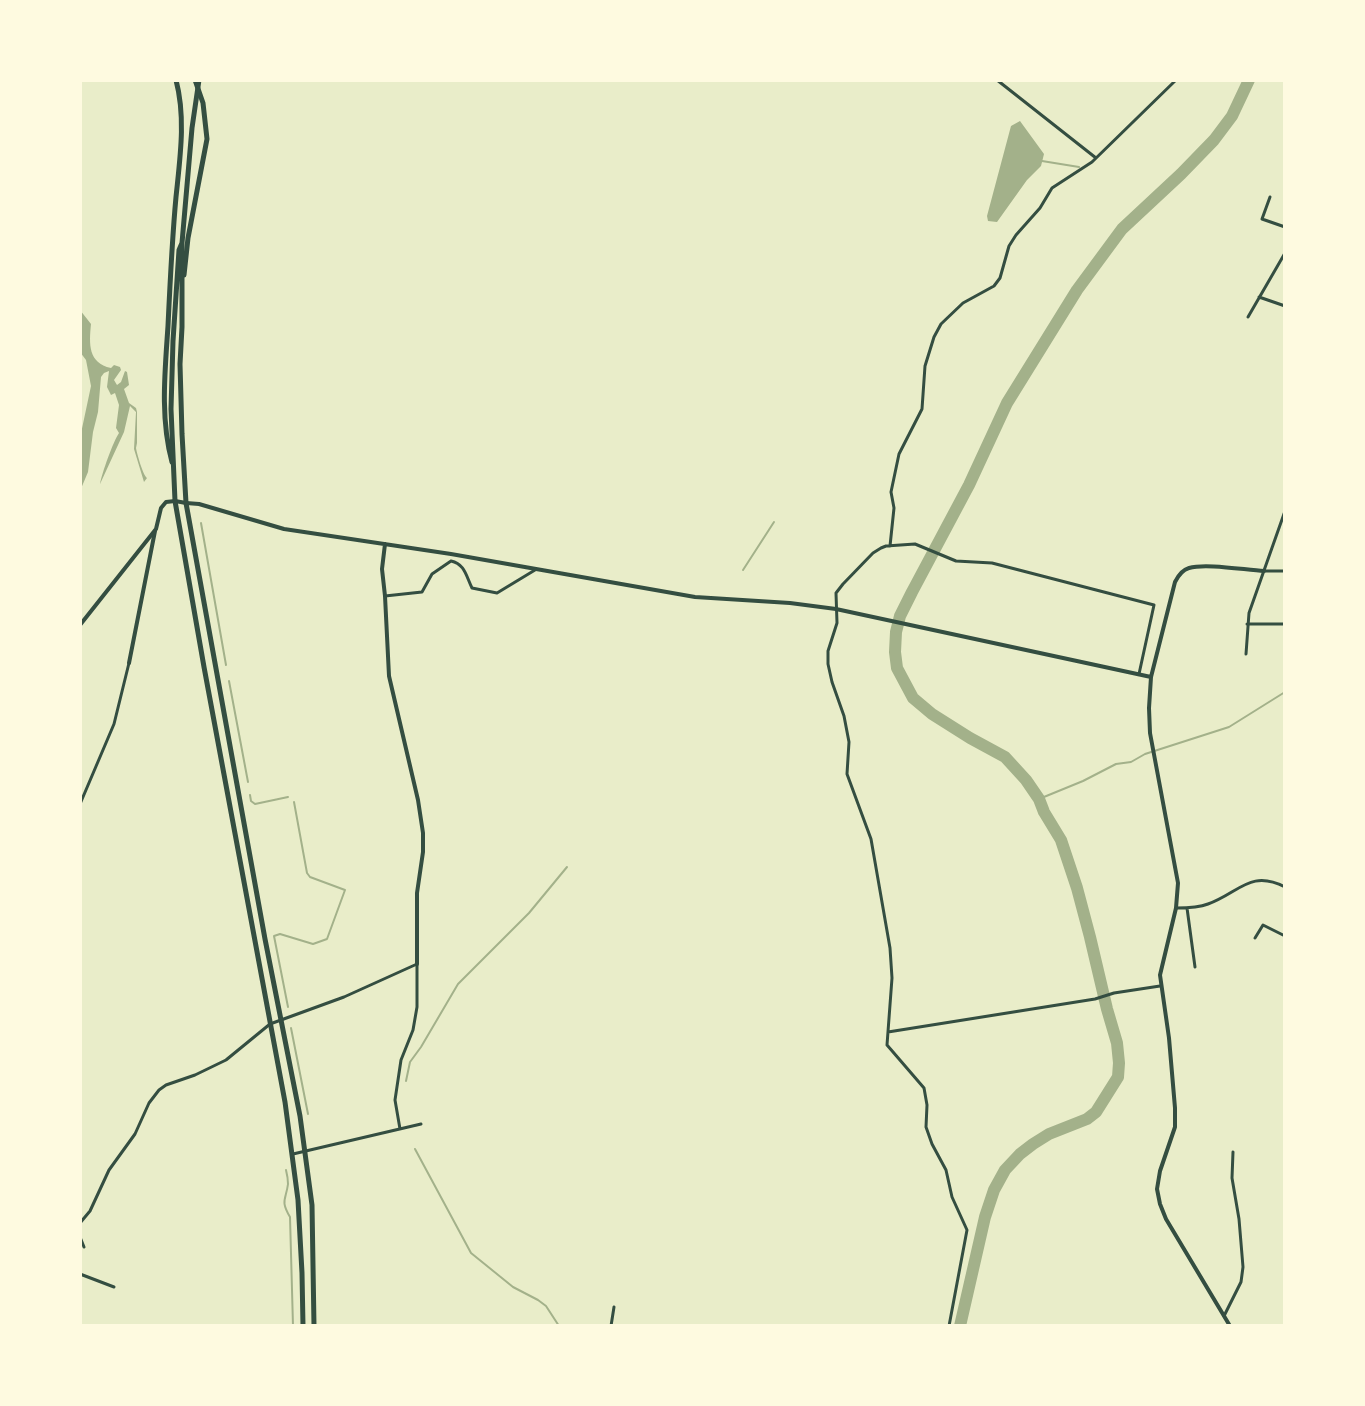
<!DOCTYPE html>
<html>
<head>
<meta charset="utf-8">
<style>
  body { margin:0 }
  #map { position:relative; width:1365px; height:1406px; overflow:hidden; background:#e9edc9; font-family:Roboto,sans-serif }
  canvas { display:block }
  .frame { position:absolute; inset:0; border:82px solid #fefae0; pointer-events:none }
</style>
</head>
<body>
<div id="map">
<canvas width="1365" height="1406"></canvas>
<div class="frame"></div>
</div>
<script>
const g = document.querySelector('canvas').getContext('2d');
g.lineJoin = 'round';
function fillPath(path, color) { g.fillStyle = color; g.fill(path, 'evenodd'); }
function strokePath(path, color, width, dash) { g.strokeStyle = color; g.lineWidth = width; g.lineCap = dash ? 'butt' : 'round'; g.setLineDash(dash || []); g.stroke(path); }
fillPath(new Path2D(`
  M1020 121 1044 154 1041 166 1027 180 997 222 988 221 987 216 1011 126Z
  M80 310 91 324C89 344 88 363 111 368L114 365 120 367 121 370 114 380 117 385 121 382 125 371 127 372 129 385 124 389 129 403 136 408 137 412V443L136 448C137 454 143 475 147 478L144 482 134 449 136 412 130 406 124 432 100 484C102 473 113 442 119 433L116 428 119 405 115 393 111 395 107 387 109 371 104 373 101 377 98 412 93 432 88 472 80 491V438L91 386 86 360 80 352Z`), '#a3b18a');
strokePath(new Path2D(`
  M1042 161 1079 167
  M201 523 226 665
  M743 570 774 522
  M229 681 248 782
  M250 795 251 801 255 804 288 797
  M1039 799 1083 781 1116 764 1131 762 1145 754 1229 727 1285 692
  M288 1007 274 936 280 934 313 944 327 939 345 890 310 877 307 873 294 802
  M291 1028 308 1114
  M406 1081 410 1062 421 1047 458 984 529 913 567 867
  M415 1149 471 1253 513 1287 538 1300 546 1306 559 1326
  M286 1170C287 1174 288 1179 288 1184 286 1200 280 1200 290 1217L293 1326`), '#a3b18a', 2);
strokePath(new Path2D(`
  M960 1326 985 1217 994 1190 1005 1170 1020 1154 1033 1144 1049 1134 1087 1119 1096 1112 1118 1077 1119 1063 1117 1043 1107 1009 1090 937 1077 888 1061 840 1044 812 1039 799 1026 780 1005 757 970 738 932 714 913 698 897 668 895 652 896 632 900 616 912 592 969 485 1007 403 1077 290 1122 229 1181 174 1214 140 1232 116 1249 80`), '#a3b18a', 12);
strokePath(new Path2D(`
  M997 80 1096 158
  M1270 197 1262 219 1285 227
  M1259 297 1285 306
  M1248 317 1285 253
  M890 546 894 508 891 492 899 454 922 409 925 366 934 337 941 324 963 303 994 286 1000 278 1009 246 1016 235 1040 208 1052 188 1092 162 1176 80
  M451 561C465 564 466 576 472 588L497 593 535 570
  M1264 571H1285
  M385 596 422 592 432 574 451 561
  M1247 624H1285
  M1246 654 1249 613 1285 511
  M80 804 114 724 129 663
  M1176 908C1187 908 1198 908 1208 904 1239 893 1250 869 1285 887
  M1187 908 1195 967
  M1255 938 1263 925 1285 936
  M888 1032 1095 999 1114 993 1160 986
  M293 1154 421 1124
  M80 1223 90 1211 109 1170 135 1134 149 1103 159 1090 166 1085 195 1075 226 1060 270 1024 344 997 417 964V1007L413 1030 401 1060 395 1100 400 1129
  M80 1237 84 1247
  M80 1274 114 1287
  M1224 1316 1241 1282 1243 1267 1239 1219 1232 1178 1233 1152
  M611 1326 614 1307
  M949 1326 967 1230 952 1197 946 1170 932 1144 926 1127 927 1105 924 1088 887 1045 892 978 890 948 871 839 847 774 849 742 844 716 832 682 828 664V651L837 623 836 593 843 584 873 553 881 548 886 546 915 544 956 561 992 563 1154 605 1139 674`), '#344e41', 3);
strokePath(new Path2D(`
  M186 503 199 504 284 529 451 554 695 597 790 603 836 609 1151 677
  M385 544 382 569 385 596 389 676 418 800 423 833V852L417 893V964
  M129 663 155 531
  M1230 1326 1166 1219 1160 1204 1157 1189 1160 1171 1175 1127V1108L1169 1038 1160 975 1176 908 1178 883 1150 733 1149 708 1151 677 1175 582C1178 576 1182 570 1189 568 1206 563 1245 570 1264 571`), '#344e41', 4);
strokePath(new Path2D(`
  M80 625 156 529 161 508 166 502 175 501 186 503`), '#344e41', 4);
strokePath(new Path2D(`
  M184 275 188 238 207 139 203 103 195 80
  M172 462C160 418 165 371 168 326 170 283 172 240 176 197 180 158 186 118 176 80`), '#344e41', 5);
strokePath(new Path2D(`
  M199 80 192 128 182 243V327L180 364 182 434 186 503 265 939 300 1116 312 1205 314 1326
  M182 243 179 250 173 341 171 409 175 501 204 667 285 1102 298 1200 302 1273 303 1326`), '#344e41', 5);
</script>
</body>
</html>
